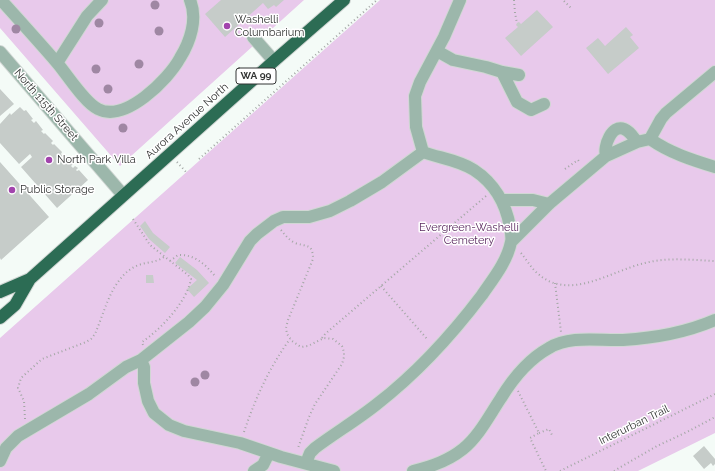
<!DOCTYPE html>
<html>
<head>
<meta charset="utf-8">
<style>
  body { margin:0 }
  canvas { display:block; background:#f4fbf7 }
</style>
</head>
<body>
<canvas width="715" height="471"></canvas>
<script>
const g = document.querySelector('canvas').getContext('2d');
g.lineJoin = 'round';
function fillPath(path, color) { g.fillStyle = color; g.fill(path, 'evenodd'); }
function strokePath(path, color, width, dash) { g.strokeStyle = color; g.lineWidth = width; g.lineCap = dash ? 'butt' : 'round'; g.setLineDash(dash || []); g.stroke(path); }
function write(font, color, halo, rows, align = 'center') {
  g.font = font + ' Raleway,sans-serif'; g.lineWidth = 3; g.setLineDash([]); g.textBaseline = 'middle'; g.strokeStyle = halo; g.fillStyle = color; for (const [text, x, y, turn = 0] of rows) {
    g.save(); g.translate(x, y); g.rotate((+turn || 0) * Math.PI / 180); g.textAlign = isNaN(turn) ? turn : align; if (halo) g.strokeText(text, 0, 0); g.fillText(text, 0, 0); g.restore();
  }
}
fillPath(new Path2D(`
  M0 0H304L120 166 0 28Z
  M380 0H715V433L638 471H0V338Z`), '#e8c9eb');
fillPath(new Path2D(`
  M221 0H284L276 7 274 5 268 9 263 3 225 37 205 14Z
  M537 10 553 27 521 56 505 38 518 27 516 25 517 23 519 22 521 24Z
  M626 27 633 35 630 37 639 48 608 74 586 48 598 38 605 46Z
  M0 89 14 104 0 116Z
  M20 107 24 111 26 110 33 119 31 120 34 123 36 121 43 130 41 131 44 134 45 133 53 141 51 143 53 145 54 144 62 152 61 154 63 157 65 155 73 164 71 166 73 168 75 166 78 168 76 170 77 171 79 170 88 180 57 208 21 167 32 157 30 154 19 164 0 143V124L10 113 11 115Z
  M0 162 49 217 1 260 0 258Z
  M145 221 153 233 170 247 165 253 149 239 140 226Z
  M180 257 197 270 209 283 194 297 187 289 197 280 175 263Z
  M146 275H153L154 283H146Z
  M704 446 715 459V464L713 466 711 463 704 469 693 456Z`), '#c6ccc9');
const minor = new Path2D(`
  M1 0C20 21 39 42 58 64 68 76 85 103 98 109 125 123 168 80 180 58 190 42 198 19 190 0
  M253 37 274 61
  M437 51 453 60 486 67 502 72 519 75
  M0 52 123 195
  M57 63 87 16 102 0
  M502 72 517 102 531 110 544 104
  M650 139 661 119 666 113 715 72
  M650 139C670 153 692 160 715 167
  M423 152 416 127 415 96 420 82 444 37 460 0
  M606 156C603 146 612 124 624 129 630 131 634 138 637 142
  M501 200H533L549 204
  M512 241 549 204 606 156 637 142 650 139
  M141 360 144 367V383L148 401 154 413 169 425 184 431 240 443 281 457 334 471
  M0 461 6 448 18 436 89 394 126 367 141 360 189 322 205 307 223 285 250 241 257 234 274 221 283 217H309L330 211 350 201 382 182 423 152
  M306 463 310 453 315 448C335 433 357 420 377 404 417 373 451 336 482 295 493 279 507 262 511 242 512 238 511 232 510 227 506 204 494 183 474 170 459 160 439 158 423 152
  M254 471 263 465 269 453
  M413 471C431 467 448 461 463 449 479 436 489 416 501 398 512 380 529 359 549 348 571 335 599 341 623 340 656 338 685 333 715 320`);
const highway = new Path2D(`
  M0 292 30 279
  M0 318 15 305 30 279 274 61 344 0`);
strokePath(minor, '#d1d7d4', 14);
strokePath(highway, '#d1d7d4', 14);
strokePath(new Path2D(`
  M514 0 515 13 517 23
  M564 1 571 8
  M199 159 377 0
  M177 162 186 172
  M565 169 578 160 580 163
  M133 219 150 245 188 275 191 279C187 302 160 330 142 342L143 345
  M281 230C285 235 289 240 295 243 306 247 313 243 313 259L288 320 286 328 287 334 292 341 301 347 308 346 324 338 333 339 342 346 344 352V357L342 364 315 404 309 417 298 448
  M521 253C526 259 530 266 536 272 568 303 610 271 645 263 668 257 692 260 715 261
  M170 261 178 255C194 254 205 264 215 276
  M555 283 561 332
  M381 286 428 340
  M322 338 325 334 486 196
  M518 391 539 433 530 438 546 471
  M25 419 24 401 18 388 21 378 42 359 86 342 91 339 95 334C105 311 111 280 134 267 143 262 156 263 164 257
  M244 432C255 399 269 368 290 339
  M539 433 549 429 553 437
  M560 471 715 394
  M614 471 657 446 687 432 715 417`), '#a3a7a5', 2, [1, 3]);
strokePath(minor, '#9cb7ab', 12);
strokePath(highway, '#2c6c54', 12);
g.fillStyle = '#9f87a3';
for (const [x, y] of [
  [155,5],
  [99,23],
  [16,29],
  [159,31],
  [139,64],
  [96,69],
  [108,89],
  [123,128],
  [205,375],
  [195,382]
]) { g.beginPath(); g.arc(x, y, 4.5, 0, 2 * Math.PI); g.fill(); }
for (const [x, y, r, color] of [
  [227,26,4,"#a244ad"],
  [49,160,4,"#a244ad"],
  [12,190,4,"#a244ad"]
]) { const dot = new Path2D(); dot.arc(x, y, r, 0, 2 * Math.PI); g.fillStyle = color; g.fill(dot); strokePath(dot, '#fff', 1.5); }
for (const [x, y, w] of [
  [256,76,40]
]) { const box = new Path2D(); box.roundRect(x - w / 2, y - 8, w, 16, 3); g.fillStyle = '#fff'; g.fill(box); strokePath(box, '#333534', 1); }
write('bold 10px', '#333534', null, [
  ["WA 99",256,76]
]);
write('11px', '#333534', '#fff', [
  ["Washelli",235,20],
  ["Columbarium",235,33],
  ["North Park Villa",57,160],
  ["Public Storage",20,190]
], 'left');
write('11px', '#333534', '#fff', [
  ["North 115th Street",46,105,49],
  ["Aurora Avenue North",187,121,-42],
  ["Interurban Trail",634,425,-26]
]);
write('11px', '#5a285f', '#fff', [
  ["Evergreen-Washelli",469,228],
  ["Cemetery",469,241]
]);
</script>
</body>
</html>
